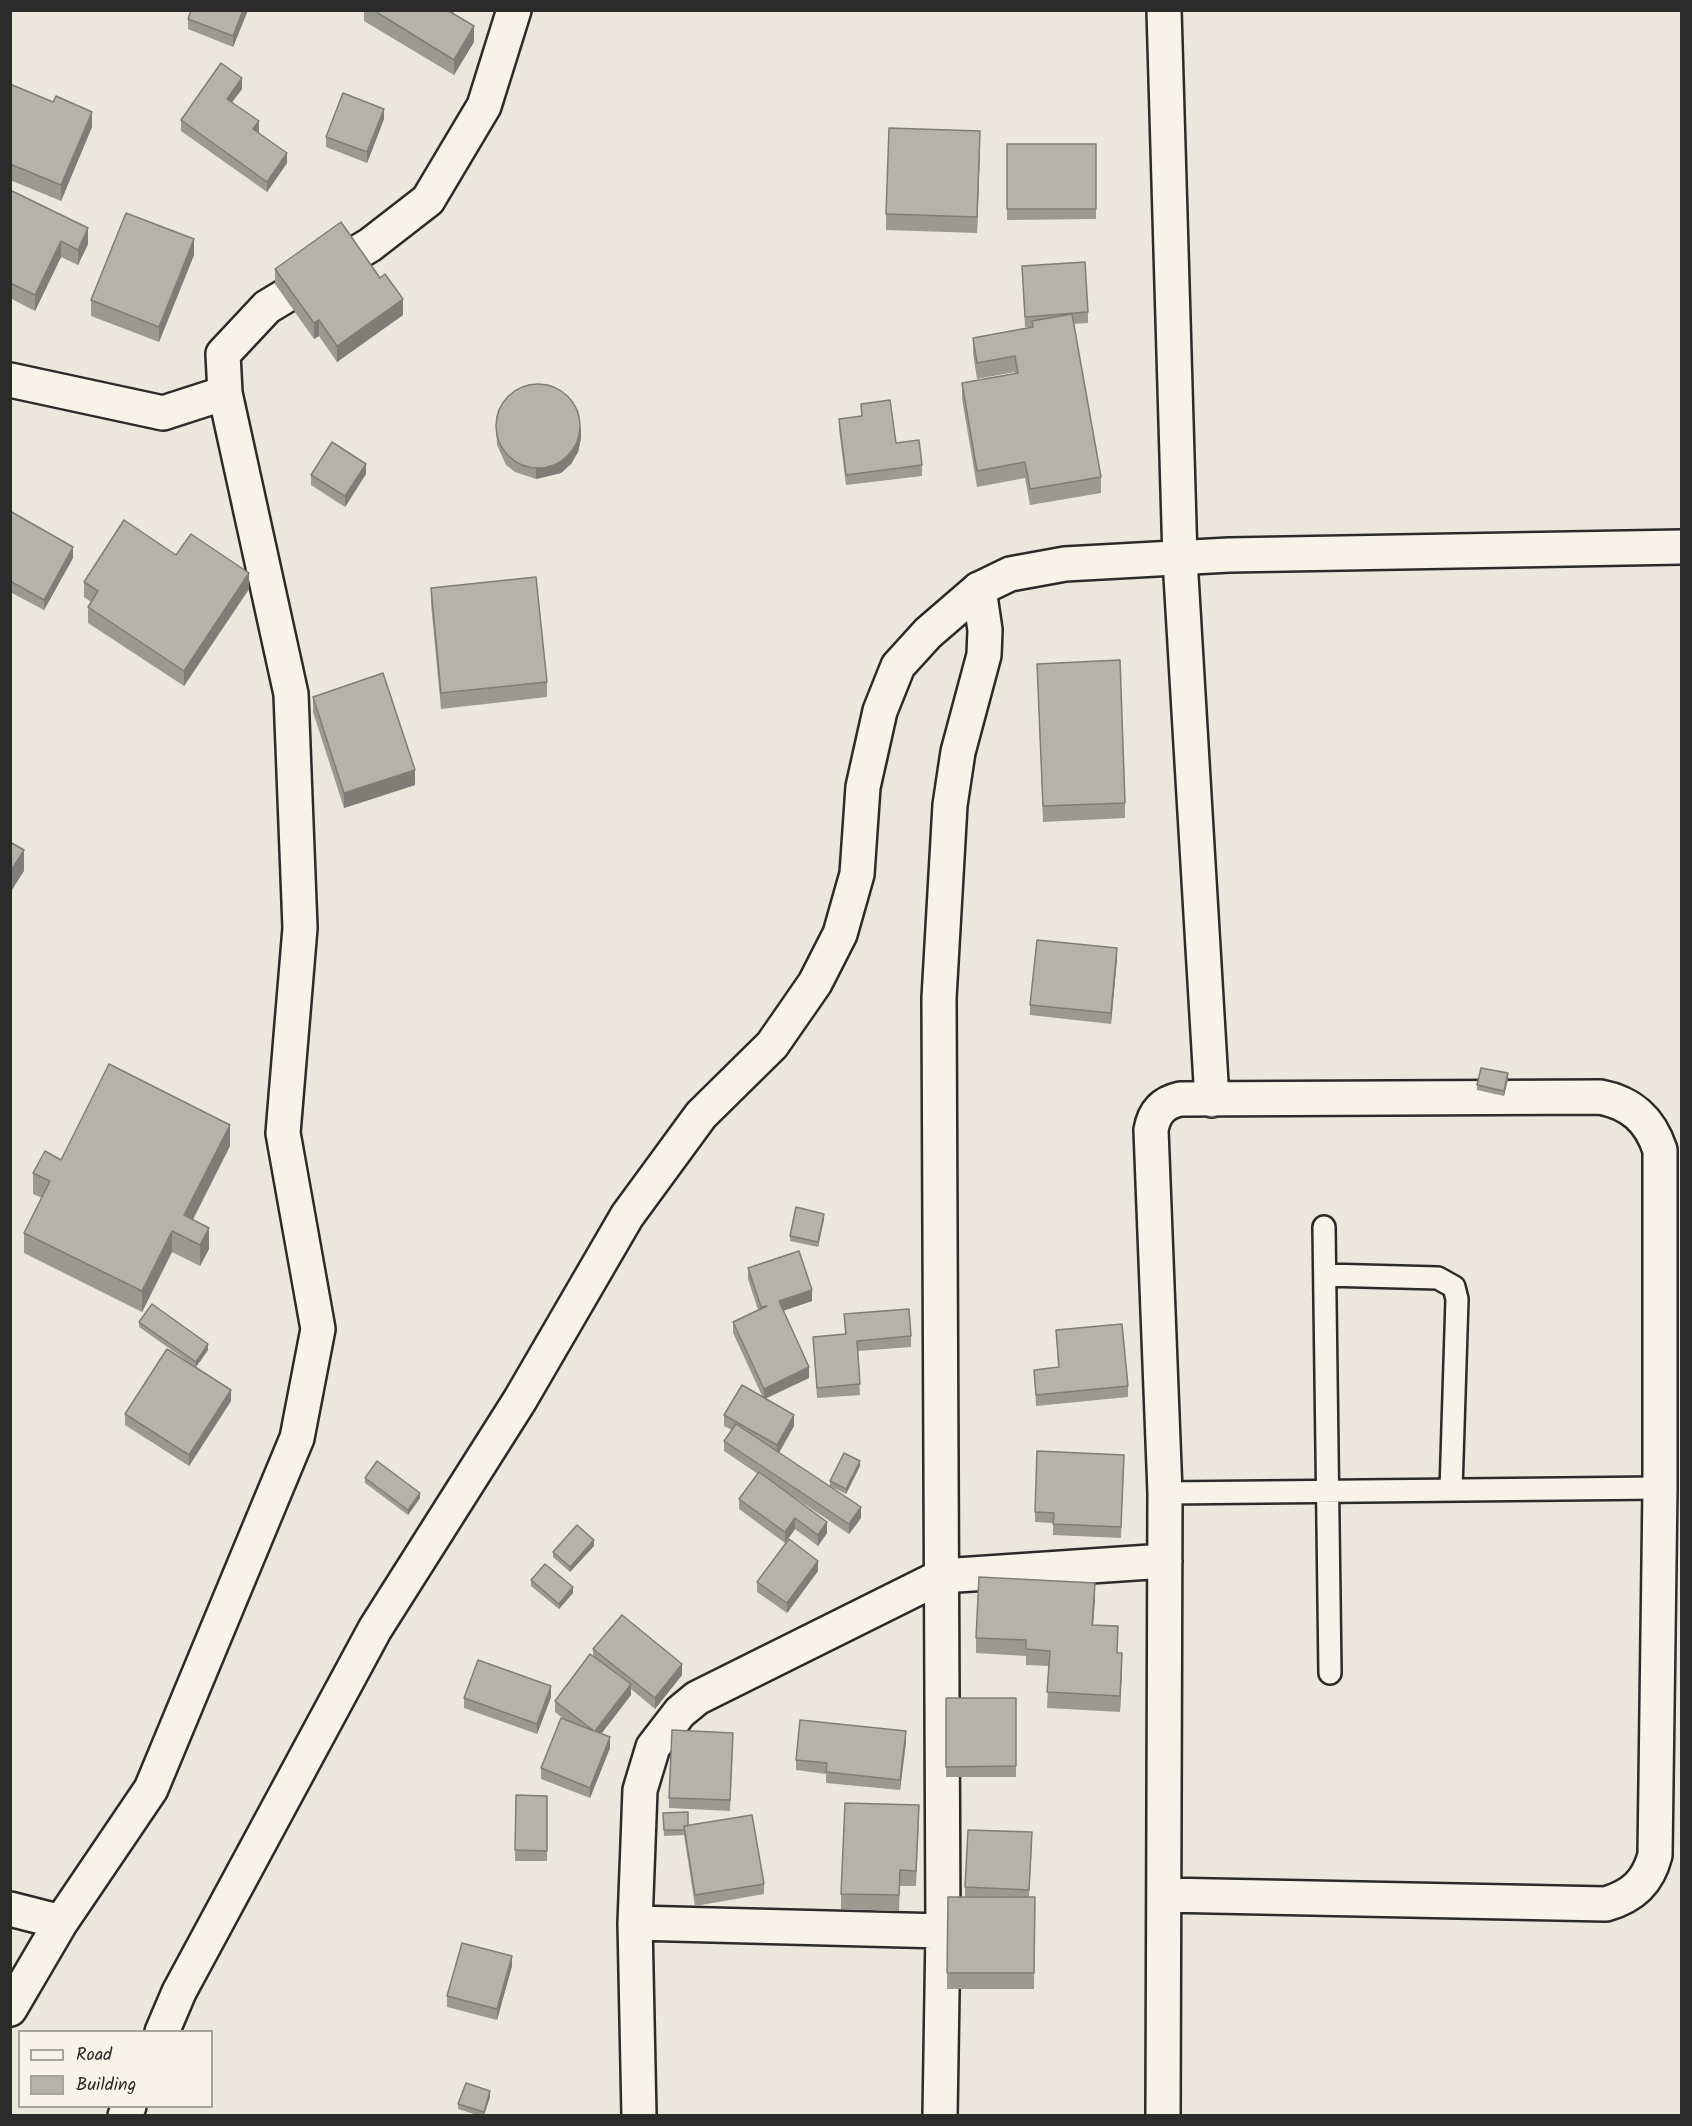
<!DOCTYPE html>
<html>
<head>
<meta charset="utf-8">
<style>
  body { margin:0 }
  #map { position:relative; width:1692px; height:2126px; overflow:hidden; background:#ebe7dd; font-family:Kalam,sans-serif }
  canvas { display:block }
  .frame { position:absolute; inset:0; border:12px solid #2b2b2b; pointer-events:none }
  .legend { position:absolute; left:18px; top:2030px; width:195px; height:78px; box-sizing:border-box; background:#f7f3e8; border:2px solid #a5a39c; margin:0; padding:8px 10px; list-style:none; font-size:18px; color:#2b2b2b }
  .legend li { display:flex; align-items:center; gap:12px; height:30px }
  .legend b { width:30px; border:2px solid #a5a39c }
</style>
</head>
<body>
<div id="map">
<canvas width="1692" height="2126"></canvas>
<div class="frame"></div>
<ul class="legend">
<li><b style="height:8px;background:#f7f3e8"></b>Road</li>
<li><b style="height:16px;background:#b5b2ab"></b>Building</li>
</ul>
</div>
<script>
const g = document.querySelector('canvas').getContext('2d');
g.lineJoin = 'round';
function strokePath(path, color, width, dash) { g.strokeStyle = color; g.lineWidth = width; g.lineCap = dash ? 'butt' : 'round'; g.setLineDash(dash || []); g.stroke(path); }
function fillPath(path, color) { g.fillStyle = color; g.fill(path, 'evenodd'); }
const lane = new Path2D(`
  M1324 1227 1330 1673
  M1325 1275 1438 1278 1454 1287 1457 1299 1451 1490
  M1165 1493 1660 1488`);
const street = new Path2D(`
  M1164 10 1180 559 1212 1100
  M10 380 163 413 225 393
  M10 1909 61 1922
  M635 1923 943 1931
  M10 2009 61 1922 151 1789 297 1438 318 1329 283 1133 300 928 291 694 225 393 223 354 267 307 370 245 428 200 484 106 514 10
  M639 2116 635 1923 640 1790 653 1747 680 1712 697 1698 942 1576 1165 1561
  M940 2116 943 1931 939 998 950 805 958 752 984 655 985 630 979 589
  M1163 2116 1165 1493 1151 1130C1154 1113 1162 1103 1180 1099L1600 1097C1632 1103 1650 1120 1660 1150V1488L1655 1855C1648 1882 1633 1896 1606 1904L1164 1895`);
const secondary = new Path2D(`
  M162 2032 179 1992 375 1629 520 1400 627 1216 701 1115 772 1045 815 983 840 934 857 874 863 787 880 711 898 666 928 633 979 589 1010 574 1065 564 1229 555 1682 547
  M125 2116 129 2106`);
strokePath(lane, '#2b2b2b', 26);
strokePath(street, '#2b2b2b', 38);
strokePath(secondary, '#2b2b2b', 38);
strokePath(lane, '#f7f3e8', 21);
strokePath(street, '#f7f3e8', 33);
strokePath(secondary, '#f7f3e8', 33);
fillPath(new Path2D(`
  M248 10 233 47 188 29V19Z
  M364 10H455L453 14 474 42 454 75 364 21Z
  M10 84 92 127 61 201 10 180Z
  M242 89 232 102 259 132 258 133 287 163 267 192 181 131V120Z
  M384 119 367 163 326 147V137Z
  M1007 144H1096V219L1007 220Z
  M980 147 977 233 886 230V214Z
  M10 190 88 244 78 265 61 257 35 311 10 298Z
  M194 255 159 342 91 316V300Z
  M1022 266 1088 312V323L1074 324 1101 477V493L1030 505 1025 478 977 487 962 399V383L1015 374V372L977 379 973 353V338L1032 327H1025Z
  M275 269 403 315 337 362 319 336 314 339 275 284Z
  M861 404 896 443 922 465V476L846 485 839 429V419L861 416Z
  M496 423 581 438 578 452 571 464 561 473 536 479 515 472 506 465 497 445Z
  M366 474 345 507 311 485V475Z
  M10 511 73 558 44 610 10 592Z
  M176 555 249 589 184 686 88 623V607L91 602 84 597V582Z
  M431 588 547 682V697L441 709 431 604Z
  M1037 664 1125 803V818L1043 822Z
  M313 697 415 785 344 808 313 712Z
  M1117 959 1111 1024 1030 1015V1005Z
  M1508 1079 1504 1096 1477 1090V1085Z
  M230 1146 193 1220 209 1249 200 1266 172 1252 142 1312 24 1253V1233L42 1198 33 1194V1173L61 1160Z
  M824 1219 818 1247 790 1241V1236Z
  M748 1268 812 1301 783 1311 809 1378 765 1399 794 1426 779 1453 861 1518 849 1534 794 1497 827 1533 818 1546 795 1529 785 1543 739 1509V1499L758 1474 724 1451V1441L732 1430 724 1426V1415L763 1398 733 1333V1322L758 1310 748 1279Z
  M844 1314 911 1336V1347L858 1351 860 1395 817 1398 813 1337 845 1334Z
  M139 1322 208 1350 196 1367 139 1327Z
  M1056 1330 1128 1386V1397L1036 1406 1034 1370 1058 1367Z
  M231 1401 189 1466 125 1425V1414Z
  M1124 1455 1121 1538 1053 1535V1523L1035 1522V1512Z
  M860 1466 846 1494 830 1486V1481Z
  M365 1478 420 1498 408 1515 365 1483Z
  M594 1546 570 1572 553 1557V1552Z
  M818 1571 787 1613 757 1592V1582Z
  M531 1580 573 1593 559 1609 531 1586Z
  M1095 1598 1093 1625 1118 1653 1122 1669 1120 1712 1047 1708 1049 1666 1026 1665V1656L976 1653V1638Z
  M593 1649 682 1675 655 1709 631 1689V1695L601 1734 610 1748 590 1798 541 1779V1768L565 1720 555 1712V1701L593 1656Z
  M551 1697 537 1734 464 1708V1698Z
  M946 1698H1016V1777H946Z
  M906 1742 900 1790 826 1783V1774L796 1770V1760Z
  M733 1743 730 1811 669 1808V1798Z
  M516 1795 547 1796V1861H515Z
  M663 1813 688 1826 764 1884V1894L695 1906 684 1835 664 1836Z
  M919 1821 916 1886H900L899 1911 841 1909V1894Z
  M1032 1843 1029 1897H1035L1034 1989H947L948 1897H965V1887Z
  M512 1966 497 2020 447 2007V1996Z
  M490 2097 484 2115H477L458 2109V2104Z`), '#9c9993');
fillPath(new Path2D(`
  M243 10H248L233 47V36Z
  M474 26V42L454 75V60Z
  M242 78V89L227 109V99Z
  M384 109V119L367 163V152Z
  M92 112V127L61 201V185Z
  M259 121V132L253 140V129Z
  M980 131V147L977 233V217Z
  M287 153V163L267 192V182Z
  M88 228V244L78 265V250Z
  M194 239V255L159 342V327Z
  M61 241V257L35 311V295Z
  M403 299V315L337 362V346Z
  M319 320V336L314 339V323Z
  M581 427V438L578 452 571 464 561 473 536 479V468Z
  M366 464V474L345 507V496Z
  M73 547V558L44 610V600Z
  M249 573V589L184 686V671Z
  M415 770V785L344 808V793Z
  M24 850V871L10 893V872Z
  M1117 948V959L1111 1024V1013Z
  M1508 1073V1079L1504 1096V1091Z
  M230 1125V1146L184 1236V1215Z
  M824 1214V1219L818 1247V1242Z
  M209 1228V1249L200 1266V1245Z
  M172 1231V1252L142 1312V1291Z
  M812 1290V1301L779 1312V1301Z
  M208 1344V1350L196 1367V1362Z
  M809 1367V1378L764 1399V1389Z
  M231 1390V1401L189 1466V1455Z
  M794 1415V1426L777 1456V1445Z
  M860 1461V1466L846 1494V1489Z
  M420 1493V1498L408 1515V1510Z
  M861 1507V1518L849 1534V1524Z
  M795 1518V1529L785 1543V1532Z
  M827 1522V1533L818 1546V1535Z
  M594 1540V1546L570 1572V1567Z
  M818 1561V1571L787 1613V1603Z
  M1095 1583V1598L1092 1641V1625Z
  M573 1587V1593L559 1609V1604Z
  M1122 1653V1669L1120 1712V1696Z
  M682 1664V1675L655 1709V1698Z
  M631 1684V1695L595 1742V1731Z
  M551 1686V1697L537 1734V1724Z
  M906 1731V1742L900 1790V1780Z
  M610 1737V1748L590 1798V1788Z
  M512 1956V1966L497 2020V2009Z
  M490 2091V2097L484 2115V2112Z`), '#7f7d78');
const building = new Path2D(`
  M191 10H243L233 36 188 19Z
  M373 10H447L474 26 454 60Z
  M221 63 242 78 227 99 259 121 253 129 287 153 267 182 181 120Z
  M10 84 53 102 56 96 92 112 61 185 10 164Z
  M343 93 384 109 367 152 326 137Z
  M889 128 980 131 977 217 886 214Z
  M1007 144H1096V209H1007Z
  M10 190 88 228 78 250 61 241 35 295 10 283Z
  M126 213 194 239 159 327 91 300Z
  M341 222 380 278 385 274 403 299 337 346 319 320 314 323 275 269Z
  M1085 262 1088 312 1025 317 1022 266Z
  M1072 314 1101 477 1030 489 1025 462 977 471 962 383 1018 373 1015 356 977 363 973 338 1033 327 1032 321Z
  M496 426a42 42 0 1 1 84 0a42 42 0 1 1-84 0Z
  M890 400 896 443 919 440 922 465 846 475 839 419 862 416 861 404Z
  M332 442 366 464 345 496 311 475Z
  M10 511 73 547 44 600 10 581Z
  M124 520 176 555 191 534 249 573 184 671 88 607 98 591 84 582Z
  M536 577 547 682 441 693 431 588Z
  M1120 660 1125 803 1043 806 1037 664Z
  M383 673 415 770 344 793 313 697Z
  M10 842 24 850 10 872Z
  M1037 940 1117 948 1111 1013 1030 1005Z
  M109 1064 230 1125 184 1215 209 1228 200 1245 172 1231 142 1291 24 1233 50 1181 33 1173 45 1151 61 1160Z
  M1481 1068 1508 1073 1504 1091 1477 1085Z
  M796 1207 824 1214 818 1242 790 1236Z
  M799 1251 812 1290 779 1301 809 1367 764 1389 733 1322 767 1306 761 1307 748 1268Z
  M152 1304 208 1344 196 1362 139 1322Z
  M909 1309 911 1336 857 1341 860 1384 817 1388 813 1337 846 1334 844 1314Z
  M1122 1324 1128 1386 1036 1395 1034 1370 1059 1367 1056 1330Z
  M167 1349 231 1390 189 1455 125 1414Z
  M742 1385 794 1415 777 1445 724 1415Z
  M736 1424 861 1507 849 1524 724 1441Z
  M1037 1451 1124 1455 1121 1527 1053 1524 1054 1513 1035 1512Z
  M844 1453 860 1461 846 1489 830 1481Z
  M377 1461 420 1493 408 1510 365 1478Z
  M759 1472 827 1522 818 1535 795 1518 785 1532 739 1499Z
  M577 1525 594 1540 570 1567 553 1552Z
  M789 1539 818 1561 787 1603 757 1582Z
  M545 1564 573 1587 559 1604 531 1580Z
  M979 1577 1095 1583 1092 1625 1118 1626 1117 1653H1122L1120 1696 1047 1692 1050 1651 1026 1649V1640L976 1638Z
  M622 1615 682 1664 655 1698 593 1649Z
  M590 1654 631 1684 595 1731 610 1737 590 1788 541 1768 561 1718 594 1731 555 1701Z
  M478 1660 551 1686 537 1724 464 1698Z
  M946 1698H1016V1766L946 1767Z
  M800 1720 906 1731 900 1780 826 1772 827 1763 796 1760Z
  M672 1730 733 1733 730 1800 669 1798Z
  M516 1795 547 1796V1851L515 1850Z
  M845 1803 919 1805 916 1871 900 1870 899 1895 841 1894Z
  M688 1812V1826H684V1830H664L663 1813Z
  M752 1815 764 1884 695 1895 684 1826Z
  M968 1830 1032 1832 1029 1890 965 1887Z
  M948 1897H1035L1034 1973H947Z
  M462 1943 512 1956 497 2009 447 1996Z
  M466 2083 490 2091 484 2112 458 2104Z`);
fillPath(building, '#b5b2ab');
strokePath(building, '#7f7d78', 1.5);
</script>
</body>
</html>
